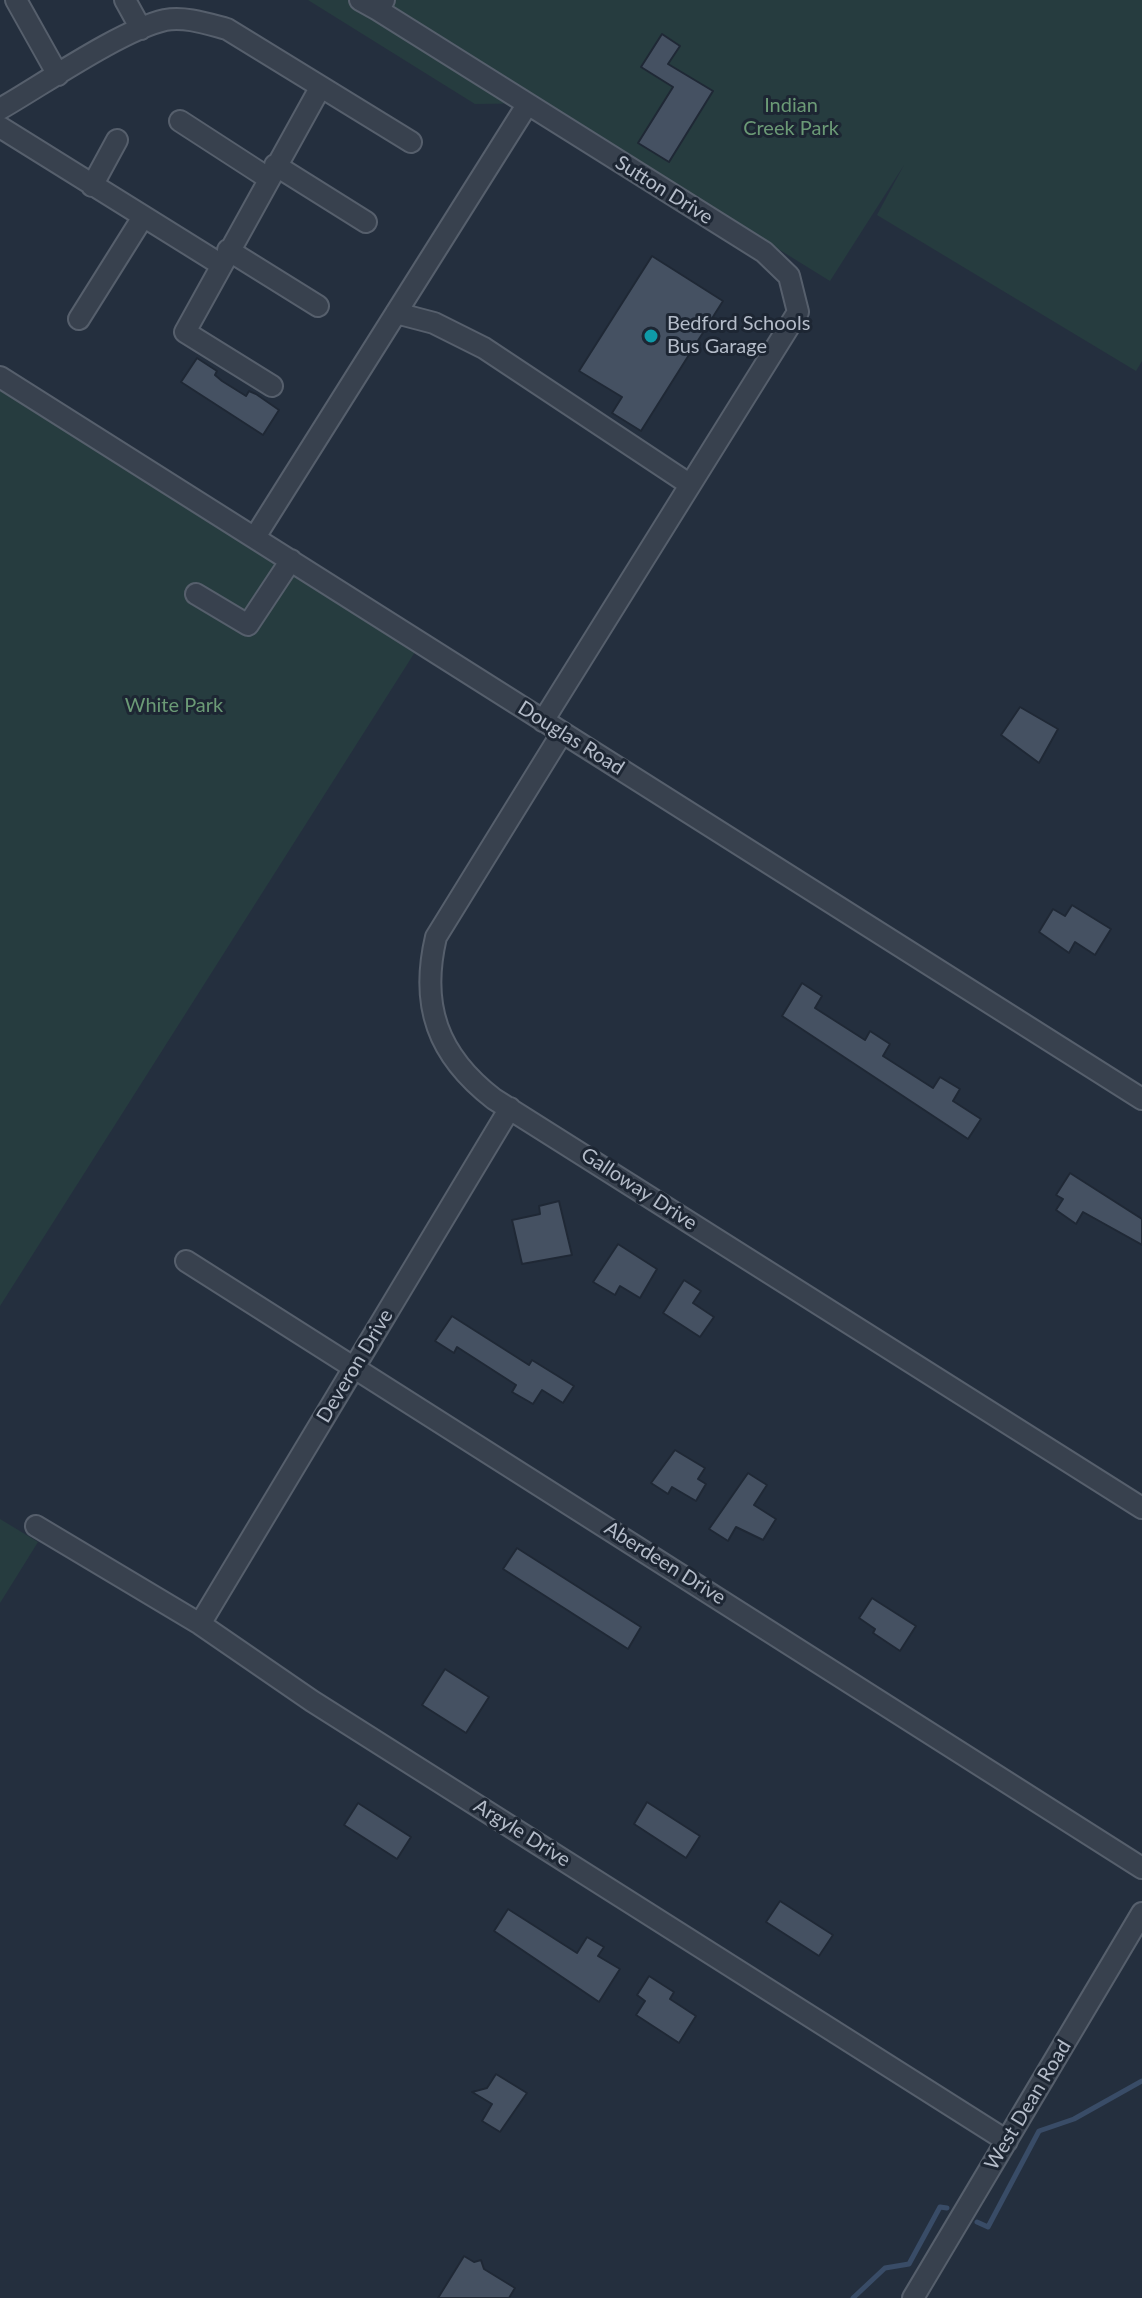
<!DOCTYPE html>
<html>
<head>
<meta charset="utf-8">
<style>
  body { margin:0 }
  canvas { display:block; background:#242f3e }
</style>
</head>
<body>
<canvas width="1142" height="2298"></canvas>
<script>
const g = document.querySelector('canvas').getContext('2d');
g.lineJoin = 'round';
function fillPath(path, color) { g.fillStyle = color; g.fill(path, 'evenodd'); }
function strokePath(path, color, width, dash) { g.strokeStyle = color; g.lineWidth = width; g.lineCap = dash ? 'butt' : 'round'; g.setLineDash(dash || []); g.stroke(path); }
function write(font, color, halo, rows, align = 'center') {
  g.font = font + ' Lato,sans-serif'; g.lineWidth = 6; g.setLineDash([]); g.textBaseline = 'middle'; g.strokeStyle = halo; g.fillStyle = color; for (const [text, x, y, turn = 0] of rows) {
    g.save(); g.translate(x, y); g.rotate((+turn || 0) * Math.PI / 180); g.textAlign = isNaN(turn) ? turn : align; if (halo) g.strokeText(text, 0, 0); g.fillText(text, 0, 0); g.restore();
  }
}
fillPath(new Path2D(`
  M308 0H1142V361L1136 371 877 215 904 165 830 281 542 103 475 104Z
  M0 388 415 652 0 1306Z
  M0 1519 38 1542 0 1603Z`), '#263c3f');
strokePath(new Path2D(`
  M977 2222 988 2227 1039 2131 1074 2119 1142 2081
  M853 2298 885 2268 909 2264 940 2207 947 2208`), '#394c67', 5);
const building = new Path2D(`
  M662 34 680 46 668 64 713 91 669 162 638 143 673 87 641 67Z
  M652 256 723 301 641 431 612 413 622 397 579 371Z
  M197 358 217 371 215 375 222 381 246 396 249 391 256 394 279 410 263 435 181 382Z
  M1020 707 1058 729 1039 763 1001 735Z
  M1072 905 1111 929 1095 955 1075 942 1069 953 1039 932 1053 909 1065 916Z
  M802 983 822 996 815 1008 865 1040 870 1031 890 1044 883 1056 933 1088 940 1077 960 1089 953 1101 981 1119 968 1139 782 1016Z
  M1070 1173 1142 1219V1245L1083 1212 1076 1224 1056 1210 1063 1199 1056 1195Z
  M559 1201 572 1255 522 1264 512 1220 540 1214 539 1206Z
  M618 1244 657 1269 640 1298 620 1286 615 1295 593 1282Z
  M684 1280 701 1291 693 1303 714 1317 700 1337 663 1313Z
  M452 1316 529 1365 532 1360 574 1386 563 1403 542 1390 533 1404 512 1392 516 1385 457 1347 454 1353 435 1341Z
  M675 1450 705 1468 698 1479 706 1484 696 1501 672 1487 668 1494 651 1483Z
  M748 1473 767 1485 754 1505 776 1519 763 1540 736 1527 728 1541 709 1529Z
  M517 1548 641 1627 628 1649 503 1569Z
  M872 1598 916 1626 900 1651 873 1633 875 1629 859 1618Z
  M445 1669 489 1697 466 1733 422 1705Z
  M647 1802 700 1836 686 1858 634 1824Z
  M358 1803 411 1837 397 1859 344 1825Z
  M780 1901 833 1935 819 1956 766 1922Z
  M508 1909 577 1953 587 1937 604 1947 598 1956 620 1969 599 2002 494 1931Z
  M649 1976 674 1992 670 1999 696 2016 679 2043 636 2015 645 2001 637 1995Z
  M496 2074 527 2093 500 2132 482 2121 492 2104 472 2092 487 2088Z
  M464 2256 474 2262 481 2260 484 2269 515 2288 509 2298H438Z`);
fillPath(building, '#455162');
strokePath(building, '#1f2835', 2);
const minor = new Path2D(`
  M16 0 58 75
  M125 0 141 29
  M360 0 378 10
  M384 0 378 10 764 252 789 276 798 312 543 721
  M0 109C42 85 121 30 165 20 185 16 208 24 227 29L411 142
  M180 121 268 178
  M0 127 220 264
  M275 165 366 222
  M92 186 117 140
  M228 250 318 306
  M396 313 434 323 484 348 689 484
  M79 319 143 217
  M0 377 1142 1099
  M272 386 185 332 320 88
  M255 537 527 105
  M196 594 248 625 291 560
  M562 733 436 937C420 1005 437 1055 494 1099L1142 1508
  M186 1261 1142 1868
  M36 1526 200 1624 312 1701 1007 2141
  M200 1624 510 1108
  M913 2298 1142 1913`);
strokePath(minor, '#565f6c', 24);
strokePath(minor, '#38414e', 20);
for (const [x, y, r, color] of [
  [651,336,8,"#0f9aa8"]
]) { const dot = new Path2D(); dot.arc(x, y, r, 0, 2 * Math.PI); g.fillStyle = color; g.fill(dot); strokePath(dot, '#1d2633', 3); }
write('20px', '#6b9a76', '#1d2633', [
  ["Indian",791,106],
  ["Creek Park",791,129],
  ["White Park",174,706]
]);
write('20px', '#b4bcc9', '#1d2633', [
  ["Sutton Drive",664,190,32],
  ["Douglas Road",571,738,32],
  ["Galloway Drive",639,1189,33],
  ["Deveron Drive",355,1366,-59],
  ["Aberdeen Drive",665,1563,32],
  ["Argyle Drive",522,1833,32],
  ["West Dean Road",1028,2105,-59]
]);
write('20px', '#b4bcc9', '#1d2633', [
  ["Bedford Schools",667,324],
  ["Bus Garage",667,347]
], 'left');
</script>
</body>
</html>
